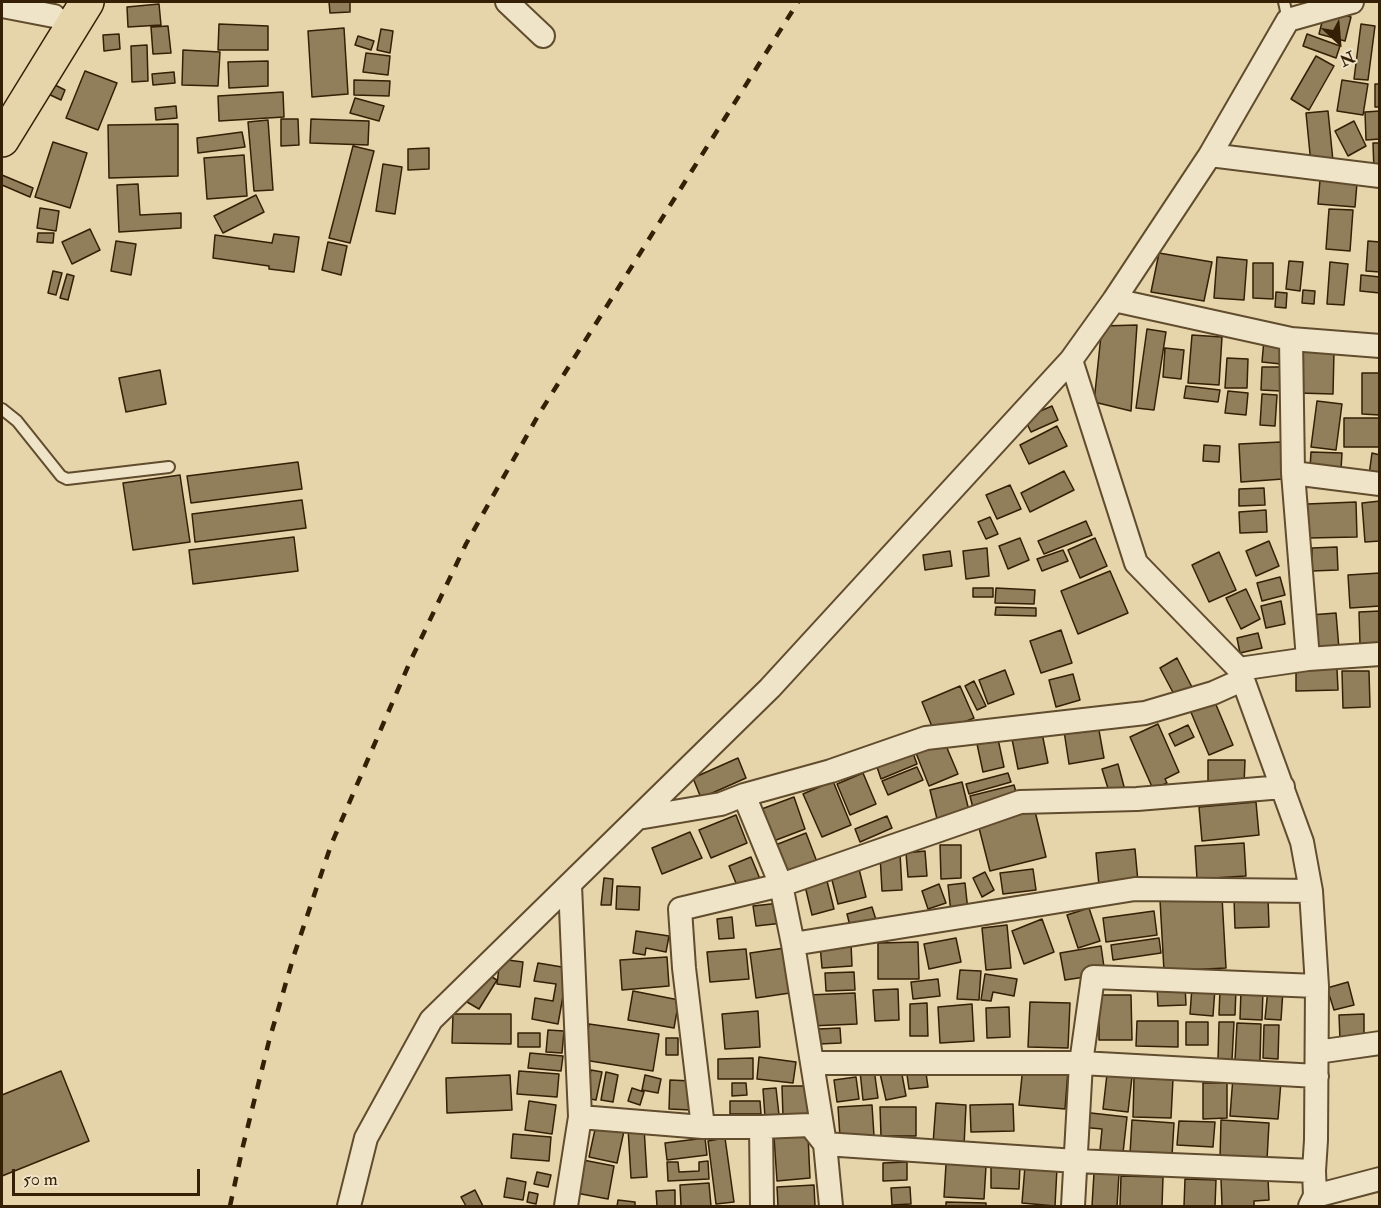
<!DOCTYPE html>
<html>
<head>
<meta charset="utf-8">
<style>
  body { margin:0 }
  #map { position:relative; width:1381px; height:1208px; overflow:hidden; background:#e6d5ab; font-family:"IM FELL Double Pica",serif }
  canvas { display:block }
  .frame { position:absolute; inset:0; border:3px solid #351f05; pointer-events:none }
  .north { position:absolute; left:1309px; top:12px; width:60px; height:60px; -webkit-text-stroke:4px #efe4c8; paint-order:stroke; rotate:154deg; font-size:16px; font-weight:700; line-height:24px; text-align:center; color:#351f05 }
  .north::after { content:''; display:block; margin:auto; width:21px; height:27px; background:#351f05; clip-path:polygon(50% 0,100% 100%,50% 72%,0 100%) }
  .scale { position:absolute; left:12px; top:1169px; width:188px; height:27px; box-sizing:border-box; border:3px solid #351f05; border-top:0; padding-left:8px; font-size:18px; line-height:21px; white-space:nowrap; color:#351f05; -webkit-text-stroke:4px #efe4c8; paint-order:stroke }
</style>
</head>
<body>
<div id="map">
<canvas width="1381" height="1208"></canvas>
<div class="frame"></div>
<div class="north">N</div>
<div class="scale">50 m</div>
</div>
<script>
const g = document.querySelector('canvas').getContext('2d');
g.lineJoin = 'round';
function fillPath(path, color) { g.fillStyle = color; g.fill(path, 'evenodd'); }
function strokePath(path, color, width, dash) { g.strokeStyle = color; g.lineWidth = width; g.lineCap = dash ? 'butt' : 'round'; g.setLineDash(dash || []); g.stroke(path); }
const building = new Path2D(`
  M329 2H350V12L330 13Z
  M159 4 161 25 128 27 127 7Z
  M1325 10 1351 17 1345 41 1319 34Z
  M219 24 268 26V50H218Z
  M1361 24 1375 26 1368 80 1354 79Z
  M168 26 171 53 153 54 151 27Z
  M344 28 348 94 312 97 308 31Z
  M381 29 393 31 390 53 377 50Z
  M119 34 120 49 104 51 103 35Z
  M1307 34 1340 46 1336 58 1303 46Z
  M358 36 374 41 371 50 355 45Z
  M147 45 148 81 132 82 131 46Z
  M183 50 220 52 218 86 182 85Z
  M366 53 390 56 388 75 363 72Z
  M1316 56 1334 66 1309 110 1291 99Z
  M268 61V86L229 88 228 62Z
  M85 71 117 83 98 130 66 118Z
  M174 72 175 83 153 85 152 74Z
  M354 80 390 81 389 96 354 95Z
  M1342 80 1368 84 1363 115 1337 111Z
  M49 82 65 90 61 100 44 92Z
  M1375 84H1380V107H1375Z
  M283 92 284 117 219 121 218 96Z
  M355 98 384 106 379 121 350 113Z
  M176 106 177 118 156 120 155 108Z
  M1328 111 1333 161 1311 164 1306 113Z
  M1380 111V139L1366 140 1365 112Z
  M281 119H298L299 145 281 146Z
  M311 119 369 121 368 145 310 143Z
  M268 120 273 190 254 191 248 122Z
  M1354 121 1366 146 1348 156 1335 131Z
  M178 124V176L109 178 108 125Z
  M242 132 245 147 198 153 197 138Z
  M53 142 87 153 70 208 35 197Z
  M1373 143H1380V171H1374Z
  M353 146 374 151 350 243 329 238Z
  M429 148V169L408 170V149Z
  M244 155 247 196 207 199 204 158Z
  M383 164 402 167 395 214 376 211Z
  M2 175 33 188 30 197 2 185Z
  M1320 180 1357 183 1355 207 1318 204Z
  M138 184 140 215 181 213V228L119 232 117 185Z
  M256 195 264 212 223 233 214 216Z
  M40 208 59 211 56 231 37 228Z
  M1329 209 1353 210 1350 251 1326 249Z
  M90 229 100 250 72 264 62 242Z
  M38 233H54L53 243 37 242Z
  M274 234 299 237 294 272 269 269V266L213 258 215 235 272 243Z
  M116 241 136 244 131 275 111 271Z
  M1368 241 1380 242V272L1366 271Z
  M328 242 347 246 341 275 322 270Z
  M1159 253 1212 262 1204 301 1151 292Z
  M1217 257 1247 260 1244 300 1214 298Z
  M1289 261 1303 262 1300 291 1286 289Z
  M1330 262 1348 264 1344 305 1327 304Z
  M1253 263H1273V299L1253 298Z
  M53 271 62 273 56 295 48 293Z
  M67 274 74 276 68 300 60 298Z
  M1361 275 1380 277V293L1360 291Z
  M1303 290 1315 291 1314 304 1302 303Z
  M1276 292 1287 293 1286 308 1275 307Z
  M1137 325 1131 411 1094 402 1102 326Z
  M1147 329 1166 332 1154 410 1136 408Z
  M1192 335 1222 337 1219 385 1188 383Z
  M1264 339 1283 340 1281 364 1262 362Z
  M1165 348 1184 350 1181 379 1163 377Z
  M1299 351H1334L1333 394 1298 393Z
  M1227 358 1248 359 1247 388H1225Z
  M1262 367H1281V391L1261 390Z
  M160 370 166 404 126 412 119 378Z
  M1362 373H1380V415L1362 414Z
  M1186 386 1220 390 1218 402 1184 398Z
  M1228 391 1248 393 1246 415 1225 413Z
  M1262 394 1277 395 1275 426 1260 425Z
  M1317 401 1342 404 1336 450 1311 447Z
  M1052 406 1058 420 1031 432 1024 418Z
  M1344 418H1380V447H1344Z
  M1057 426 1067 446 1029 464 1020 445Z
  M1281 442 1283 479 1241 482 1239 444Z
  M1204 445 1220 446 1219 462 1203 461Z
  M1311 452 1342 453 1341 470 1310 468Z
  M1372 453 1380 455V476L1369 475Z
  M298 462 302 489 191 503 187 476Z
  M1064 471 1074 490 1030 512 1021 493Z
  M180 475 190 542 133 550 123 483Z
  M1010 485 1021 509 997 519 986 495Z
  M1264 488 1265 505 1239 506V489Z
  M302 500 306 528 195 542 192 514Z
  M1380 501V541L1365 542 1362 503Z
  M1356 502 1357 537 1308 538 1307 504Z
  M1266 510 1267 532 1240 533 1239 512Z
  M990 517 998 534 986 539 978 522Z
  M1086 521 1092 535 1044 554 1038 541Z
  M294 537 298 571 193 584 189 550Z
  M1020 538 1029 560 1008 569 999 546Z
  M1095 538 1107 566 1080 578 1068 550Z
  M1269 541 1279 566 1256 576 1246 551Z
  M1337 547 1338 570 1312 571V548Z
  M987 548 989 576 966 579 963 551Z
  M1063 550 1068 561 1042 571 1037 559Z
  M950 551 952 566 925 570 923 555Z
  M1219 552 1236 590 1209 602 1192 565Z
  M1110 571 1128 613 1078 634 1061 591Z
  M1380 573V606L1350 608 1348 575Z
  M1280 577 1285 595 1262 601 1257 583Z
  M973 588H993V597H973Z
  M996 588 1035 590 1034 604 995 603Z
  M1246 589 1260 619 1241 629 1226 598Z
  M1281 601 1285 624 1266 628 1261 606Z
  M996 607 1036 608V616L995 615Z
  M1380 611V644L1360 645 1359 612Z
  M1336 613 1339 649 1313 651 1310 615Z
  M1061 630 1072 663 1041 673 1030 641Z
  M1258 633 1262 648 1240 653 1237 638Z
  M1177 658 1194 691 1177 700 1160 668Z
  M1337 669 1338 690 1296 691V670Z
  M1005 670 1014 694 988 704 979 680Z
  M1342 671H1369L1370 707 1343 708Z
  M1073 674 1080 700 1056 707 1049 680Z
  M974 681 986 706 977 710 965 686Z
  M960 686 974 718 935 734 922 702Z
  M1214 700 1233 745 1209 755 1190 710Z
  M1158 724 1179 772 1165 779 1167 783 1153 789 1130 737Z
  M1098 725 1104 758 1069 764 1064 731Z
  M1188 725 1194 737 1175 746 1169 734Z
  M1042 733 1048 763 1018 769 1012 739Z
  M998 739 1004 767 983 772 977 744Z
  M944 741 958 774 929 786 916 753Z
  M913 753 917 764 881 779 877 767Z
  M738 758 746 778 701 798 693 778Z
  M1208 760H1245L1244 785 1208 784Z
  M1118 764 1126 794 1111 798 1102 769Z
  M917 767 923 780 888 795 882 781Z
  M863 773 876 804 850 815 837 784Z
  M1008 773 1011 782 969 794 966 784Z
  M833 781 851 825 822 837 803 794Z
  M962 782 970 815 938 823 930 790Z
  M1014 785 1017 796 973 808 970 796Z
  M794 797 805 829 771 842 759 810Z
  M1256 802 1259 835 1202 841 1199 807Z
  M1035 811 1046 857 990 871 978 824Z
  M736 815 747 843 711 858 699 830Z
  M887 816 892 828 860 842 855 829Z
  M690 832 702 858 662 874 652 848Z
  M806 833 817 862 784 874 773 846Z
  M1244 843 1246 876 1197 879 1195 846Z
  M940 845H961V878L941 879Z
  M1135 849 1138 882 1099 886 1096 853Z
  M925 851 927 876 908 877 906 853Z
  M900 853 902 890 882 891 880 855Z
  M751 857 760 879 738 888 729 866Z
  M859 869 866 897 838 904 831 876Z
  M1033 869 1036 890 1003 894 1000 873Z
  M985 872 994 890 982 897 973 878Z
  M604 878 613 879 611 905H601Z
  M827 881 834 909 812 915 805 886Z
  M965 883 968 911 951 913 948 885Z
  M939 884 946 903 928 909 922 891Z
  M617 886 640 887 639 910 616 909Z
  M1222 897 1226 968 1164 971 1160 900Z
  M1268 897 1269 927 1235 928 1234 898Z
  M780 903 783 923 756 926 753 906Z
  M872 907 877 923 851 930 847 914Z
  M1089 908 1100 941 1078 948 1067 915Z
  M1154 911 1157 935 1106 942 1103 918Z
  M732 917 734 938 719 939 717 919Z
  M1042 919 1054 952 1024 964 1012 931Z
  M1007 925 1011 968 986 970 982 928Z
  M636 931 669 936 666 952 646 948 645 955 633 953Z
  M956 938 961 962 929 969 924 944Z
  M1159 938 1161 953 1113 960 1111 945Z
  M918 942 919 979H878V943Z
  M851 943 852 966 822 968 820 945Z
  M1101 946 1105 974 1065 980 1060 953Z
  M785 948 790 993 756 998 750 953Z
  M746 949 749 979 710 982 707 952Z
  M667 957 669 986 622 990 620 960Z
  M500 959 523 962 520 987 497 984Z
  M538 963 568 968 558 1024 532 1019 535 998 553 1001 556 984 534 981Z
  M960 970 981 971 979 1000 957 999Z
  M854 972 855 990 826 991 825 973Z
  M485 973 497 980 479 1009 467 1002Z
  M985 974 1017 979 1014 996 993 992 991 1001 981 1000Z
  M938 979 940 996 913 999 911 982Z
  M1348 982 1354 1005 1334 1010 1327 988Z
  M1185 985 1186 1005 1158 1006 1157 987Z
  M1192 987 1215 988 1213 1016 1190 1014Z
  M898 989 899 1020 875 1021 873 990Z
  M1220 989H1236L1235 1015H1219Z
  M1268 989 1283 990 1281 1020 1265 1019Z
  M1241 990H1263L1262 1020 1240 1019Z
  M633 991 679 1000 674 1028 628 1020Z
  M855 993 857 1024 810 1026 808 995Z
  M1099 995H1131L1132 1040H1099Z
  M1030 1002 1070 1003 1068 1048 1028 1047Z
  M927 1003 928 1036H910V1004Z
  M972 1004 974 1041 940 1043 938 1007Z
  M1009 1007 1010 1037 987 1038 986 1008Z
  M758 1011 760 1047 725 1049 722 1014Z
  M453 1014H511V1044L452 1043Z
  M1364 1014V1039L1340 1040 1339 1015Z
  M1137 1021H1178V1047L1136 1046Z
  M1186 1022H1208V1045H1186Z
  M1219 1022H1234L1232 1060H1218Z
  M1237 1023 1261 1024 1260 1061 1235 1060Z
  M589 1024 659 1034 653 1071 584 1060Z
  M1264 1025H1279L1278 1059 1263 1058Z
  M840 1028 841 1043 819 1044 818 1029Z
  M548 1030 564 1031 562 1053 546 1052Z
  M518 1033H540V1047H518Z
  M666 1038H678V1055H666Z
  M530 1053 563 1056 561 1071 528 1068Z
  M759 1057 796 1062 793 1083 757 1079Z
  M753 1058V1079H718V1059Z
  M900 1064 906 1096 886 1100 879 1069Z
  M925 1066 928 1087 909 1089 906 1068Z
  M1023 1066 1068 1071 1065 1109 1019 1105Z
  M874 1069 878 1098 863 1100 860 1071Z
  M591 1070 602 1072 596 1100 585 1098Z
  M61 1071 89 1141 2 1176V1095Z
  M519 1071 559 1074 557 1097 517 1094Z
  M606 1072 618 1075 613 1102 601 1100Z
  M1107 1074 1132 1077 1128 1112 1103 1109Z
  M510 1075 512 1110 447 1113 446 1078Z
  M645 1075 661 1079 658 1093 642 1090Z
  M856 1077 859 1099 837 1102 834 1080Z
  M1233 1077 1281 1081 1278 1119 1230 1116Z
  M1134 1078 1173 1079 1171 1118 1133 1117Z
  M670 1080 692 1081 691 1110 669 1109Z
  M732 1083H746L747 1095 732 1096Z
  M1203 1083H1227V1118L1203 1119Z
  M782 1086H807L808 1116 783 1117Z
  M632 1088 644 1092 640 1105 628 1101Z
  M776 1088 779 1115 765 1117 763 1089Z
  M529 1101 556 1105 552 1134 525 1130Z
  M730 1101H760L761 1114H730Z
  M936 1103 966 1105 964 1146 933 1144Z
  M1013 1104 1014 1131 971 1132 970 1105Z
  M872 1105 874 1136 840 1137 838 1107Z
  M880 1107H916V1136H881Z
  M1082 1112 1127 1117 1123 1153 1100 1150 1102 1129 1080 1127Z
  M1132 1120 1174 1123 1172 1156 1130 1154Z
  M1221 1120 1269 1123 1267 1160 1220 1158Z
  M1179 1121 1215 1122 1213 1147 1177 1145Z
  M596 1125 624 1131 617 1163 589 1157Z
  M644 1127 647 1177 631 1178 628 1128Z
  M513 1134 551 1137 549 1161 511 1158Z
  M808 1135 810 1178 777 1181 774 1137Z
  M705 1138 707 1155 667 1160 665 1143Z
  M725 1138 734 1202 716 1204 708 1141Z
  M583 1160 614 1166 608 1199 576 1193Z
  M708 1161 709 1179 668 1181 667 1162H678L679 1172 699 1171V1162Z
  M907 1162V1180L883 1181V1163Z
  M946 1164 986 1166 984 1199 944 1197Z
  M991 1165H1020L1019 1189 991 1188Z
  M1025 1166 1057 1168 1055 1206 1022 1203Z
  M537 1172 551 1175 548 1187 534 1184Z
  M1094 1173 1119 1174 1117 1206H1092Z
  M1121 1176 1163 1177 1162 1206H1120Z
  M507 1178 526 1182 523 1200 504 1197Z
  M1268 1178 1269 1200 1254 1201V1206H1222L1221 1179Z
  M1185 1179 1216 1180 1215 1206H1184Z
  M709 1183 711 1206H681L680 1185Z
  M814 1185 815 1206H778L777 1187Z
  M910 1187 911 1204 892 1205 891 1188Z
  M475 1190 483 1206H466L461 1197Z
  M675 1190V1206H657L656 1191Z
  M529 1192 538 1194 536 1204 527 1202Z
  M618 1200 635 1202V1206H617Z
  M946 1202 986 1203V1206H946Z`);
fillPath(building, '#917e5b');
strokePath(building, '#351f05', 1.5);
const service = new Path2D(`
  M1284 2 1288 20
  M2 409 17 421 61 476 67 479 169 467`);
const minor = new Path2D(`
  M507 2 543 36
  M2 6 54 16
  M1210 155 1380 176
  M1114 300 1291 339 1380 346
  M1291 339 1293 473
  M1071 360 1136 563 1239 669 1302 842 1311 891 1317 986 1316 1140 1314 1171 1315 1196 1310 1206
  M1308 659 1293 473 1380 484
  M1239 669 1308 659 1380 654
  M744 795 781 885 793 944 812 1063 825 1144 831 1206
  M638 818 721 804 744 795 831 771 926 738 1145 713 1213 693 1242 680
  M793 944 1135 889 1311 891
  M1317 1052 1380 1043
  M812 1063H1081L1317 1076
  M580 1117 703 1127H761L810 1125 825 1144 1076 1161 1314 1171
  M703 1127 684 968 680 909 781 885 1020 802 1137 799 1283 787
  M761 1127 762 1206
  M1315 1196 1380 1179
  M349 1206 366 1138 431 1020 770 688 1071 360 1114 300 1210 155 1288 20 1352 2
  M566 1206 580 1117 570 885
  M1073 1206 1081 1063 1093 977 1317 986`);
const primary = new Path2D(`
  M2 140 87 2`);
strokePath(service, '#614c2e', 14);
strokePath(minor, '#614c2e', 26);
strokePath(primary, '#351f05', 36);
strokePath(service, '#efe4c8', 10);
strokePath(minor, '#efe4c8', 22);
strokePath(primary, '#e6d5ab', 33);
strokePath(new Path2D(`
  M230 1206 243 1146 269 1041 294 955 331 845 409 664 466 544 539 414 798 2`), '#351f05', 4.5, [10, 10]);
</script>
</body>
</html>
